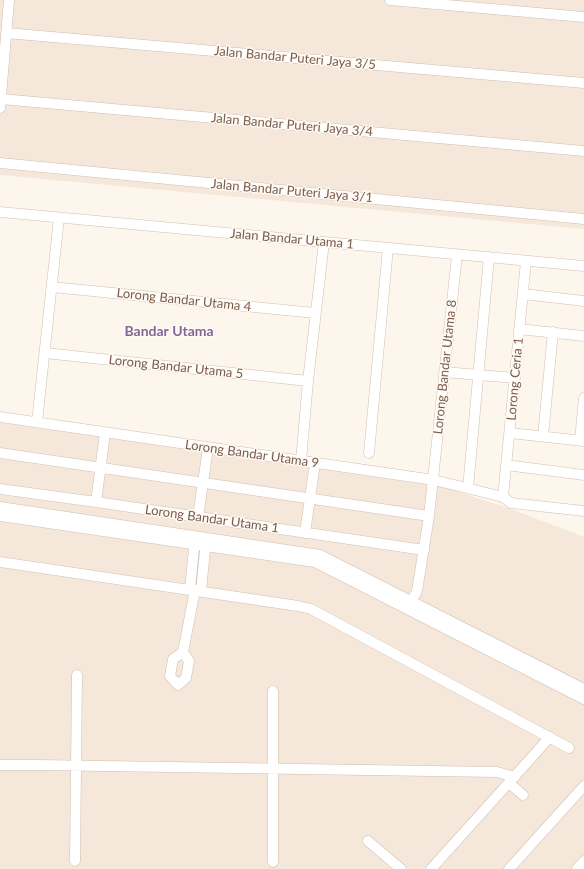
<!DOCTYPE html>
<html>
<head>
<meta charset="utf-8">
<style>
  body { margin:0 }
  canvas { display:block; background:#fdf6ec }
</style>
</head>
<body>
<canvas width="584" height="869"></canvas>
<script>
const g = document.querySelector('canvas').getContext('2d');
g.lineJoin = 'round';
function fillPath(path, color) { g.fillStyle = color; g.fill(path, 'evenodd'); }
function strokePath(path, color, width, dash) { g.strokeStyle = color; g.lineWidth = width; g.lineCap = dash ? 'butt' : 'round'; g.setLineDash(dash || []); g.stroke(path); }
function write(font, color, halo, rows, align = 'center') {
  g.font = font + ' Lato,sans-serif'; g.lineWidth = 3; g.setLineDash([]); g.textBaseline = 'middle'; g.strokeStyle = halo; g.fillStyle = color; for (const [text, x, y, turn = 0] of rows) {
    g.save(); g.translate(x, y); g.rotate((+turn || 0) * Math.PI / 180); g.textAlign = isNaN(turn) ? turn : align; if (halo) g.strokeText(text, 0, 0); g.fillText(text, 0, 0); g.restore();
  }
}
fillPath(new Path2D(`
  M0 0H584V229L0 175Z
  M0 422 443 487 511 509 584 537V869H0Z`), '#f5e8da');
const minor = new Path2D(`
  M390 0 584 17
  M6 33 584 83
  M1 99 584 151
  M0 108 9 0
  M0 163 584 219
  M0 212 584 266
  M52 287 315 313
  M523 294 584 301
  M519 329 584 336
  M45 353 308 381
  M444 372 515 378
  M0 417 434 480 503 497
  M37 422 59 218
  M510 433 584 441
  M543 436 553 332
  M580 440 584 398
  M0 453 429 516
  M369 453 388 248
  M301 461 308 381 324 242
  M506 465 584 475
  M468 488 489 257
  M0 489 96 502 424 550
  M503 497 526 261
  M503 497 511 503 584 511
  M96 502 105 433
  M0 507 320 555 584 689
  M0 516 315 562 584 699
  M198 517 208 448
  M305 533 315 463
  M0 562 298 606 311 609 569 748
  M190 590 195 538
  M201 591 206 540
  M409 606 417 591 429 516 457 255
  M183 652 173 659 170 676 178 685 186 678 189 661 183 652 195 590
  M273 691V862
  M0 765H38L497 772 515 777
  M509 783 523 795
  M368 841 401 869
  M75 861 77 675
  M431 869 550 737
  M509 869 584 786
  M577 869 584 861`);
strokePath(minor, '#d1beb0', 11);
strokePath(minor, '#fff', 10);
write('13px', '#7a5c4d', '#fffaf3', [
  ["Jalan Bandar Puteri Jaya 3/5",295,58,5],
  ["Jalan Bandar Puteri Jaya 3/4",292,125,5],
  ["Jalan Bandar Puteri Jaya 3/1",292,191,5],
  ["Jalan Bandar Utama 1",292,239,5],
  ["Lorong Bandar Utama 4",184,300,6],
  ["Lorong Bandar Utama 5",176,367,6],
  ["Lorong Bandar Utama 8",445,367,-84],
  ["Lorong Ceria 1",515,379,-85],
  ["Lorong Bandar Utama 9",252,454,8],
  ["Lorong Bandar Utama 1",212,519,8]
]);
write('bold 14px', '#846695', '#fffaf3', [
  ["Bandar Utama",169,331]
]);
</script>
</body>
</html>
